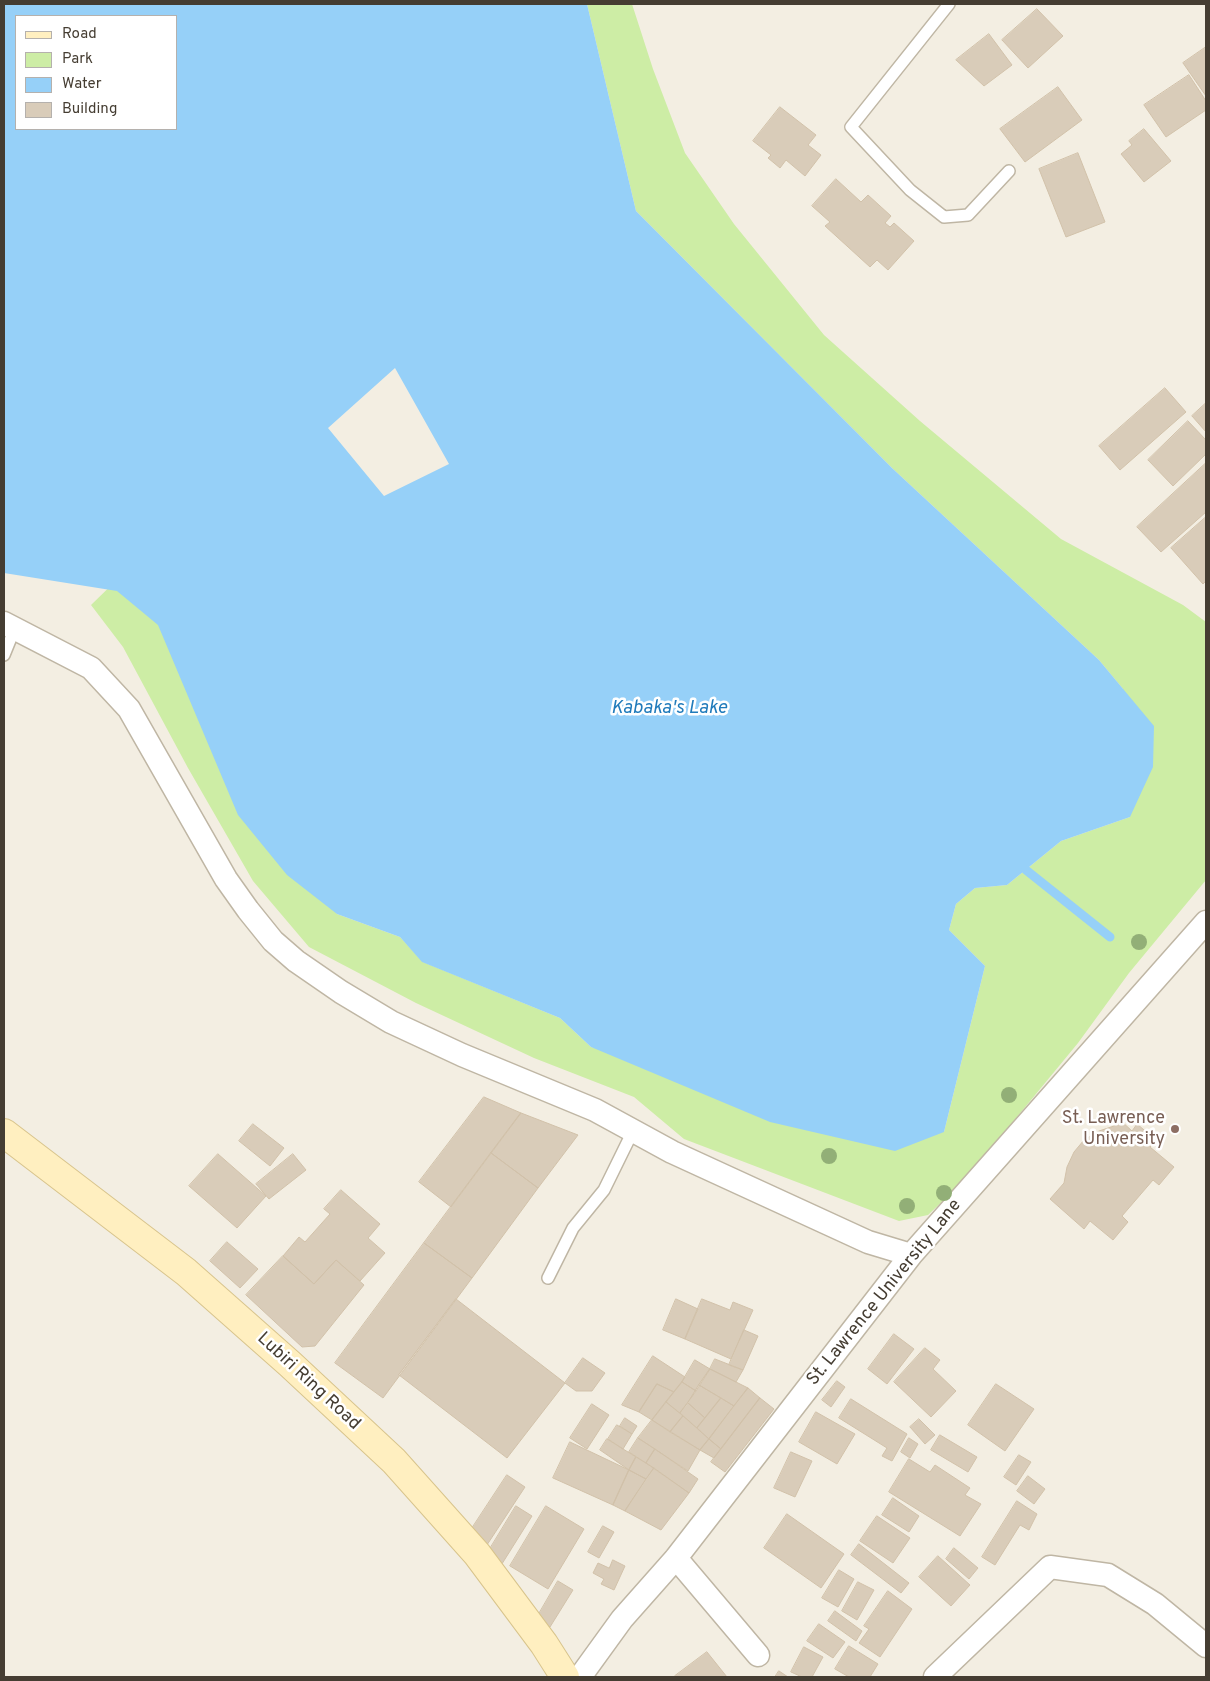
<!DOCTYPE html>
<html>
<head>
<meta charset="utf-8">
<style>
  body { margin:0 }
  #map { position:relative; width:1210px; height:1681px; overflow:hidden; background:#f3eee2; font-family:Overpass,sans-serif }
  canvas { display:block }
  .frame { position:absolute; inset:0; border:5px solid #453d32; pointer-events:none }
  .legend { position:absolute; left:15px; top:15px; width:162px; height:115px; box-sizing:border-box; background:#fff; border:1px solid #b5b1ad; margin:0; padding:6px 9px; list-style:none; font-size:15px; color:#453d32 }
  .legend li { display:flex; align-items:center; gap:10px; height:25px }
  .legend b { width:25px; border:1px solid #b5b1ad }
</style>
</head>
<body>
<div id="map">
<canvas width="1210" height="1681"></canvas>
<div class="frame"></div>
<ul class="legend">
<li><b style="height:6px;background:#ffefc0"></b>Road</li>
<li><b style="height:14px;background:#cdeda5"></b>Park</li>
<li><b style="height:14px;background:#96d0f8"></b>Water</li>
<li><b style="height:14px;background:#d9ccb9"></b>Building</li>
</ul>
</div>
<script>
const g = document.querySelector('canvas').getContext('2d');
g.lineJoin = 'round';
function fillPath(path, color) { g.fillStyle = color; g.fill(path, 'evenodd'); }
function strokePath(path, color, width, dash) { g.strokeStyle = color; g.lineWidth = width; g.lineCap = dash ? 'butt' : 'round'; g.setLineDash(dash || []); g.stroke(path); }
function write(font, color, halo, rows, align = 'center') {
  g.font = font + ' Overpass,sans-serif'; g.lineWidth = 5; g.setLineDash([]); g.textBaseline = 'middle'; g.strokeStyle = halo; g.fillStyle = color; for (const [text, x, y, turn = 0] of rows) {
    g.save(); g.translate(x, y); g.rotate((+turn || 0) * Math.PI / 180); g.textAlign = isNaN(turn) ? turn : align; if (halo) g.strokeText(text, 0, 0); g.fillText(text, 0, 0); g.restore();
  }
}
fillPath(new Path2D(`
  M587 4H632L653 69 685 153 734 224 824 335 920 421 1061 539 1183 605 1206 622V880L1129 973 1078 1043 965 1180 928 1215 899 1221 684 1139 634 1097 534 1058 416 1003 309 947 253 881 188 768 123 647 91 605 130 567 337 914 400 937 423 962 560 1018 591 1047 944 1132 985 966 949 930 956 904 975 888 1007 885 1061 841 1130 817 1123 689 1099 660 892 468 636 211Z`), '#cdeda5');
fillPath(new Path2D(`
  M4 4H587L636 211 892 468 1099 660 1154 726 1153 767 1130 817 1061 841 1007 885 975 888 956 904 949 930 985 966 944 1132 895 1151 770 1122 591 1047 560 1018 422 962 400 937 337 914 287 875 238 815 158 625 117 591 4 573ZM16 16H176V129H16ZM395 368 449 464 384 496 328 428Z`), '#96d0f8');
strokePath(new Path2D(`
  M1026 870 1110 937`), '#96d0f8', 9);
const building = new Path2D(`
  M1037 9 1063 36 1028 68 1002 40Z
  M989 34 1012 65 984 86 956 60Z
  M1206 47V96L1183 63Z
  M1189 75 1206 101V110L1166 137 1144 105Z
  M1058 87 1082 120 1025 162 1000 129Z
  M780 107 816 135 808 145 821 155 805 176 786 160 780 168 768 158 771 155 753 141Z
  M1144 129 1171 161 1144 182 1121 154 1132 145 1129 141Z
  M1078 153 1105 222 1066 237 1039 169Z
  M836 179 861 202 868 195 891 216 885 223 890 227 894 223 914 241 888 270 877 260 870 267 825 226 830 222 812 206Z
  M1165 388 1186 412 1120 470 1099 446Z
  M1206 403V432L1192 416Z
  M1188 421 1206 440V454L1173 486 1148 460Z
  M1206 463V512L1161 552 1137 527Z
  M1206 517V581L1203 584 1171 548Z
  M484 1097 521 1113 451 1207 419 1182Z
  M521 1113 578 1135 538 1188 491 1153Z
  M1120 1120 1132 1131 1137 1124 1156 1140 1150 1147 1174 1167 1159 1185 1153 1180 1122 1216 1128 1222 1113 1240 1090 1221 1084 1229 1050 1199 1064 1183 1067 1167 1074 1152 1084 1140 1099 1131 1114 1126Z
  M253 1124 284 1148 270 1166 239 1141Z
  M491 1153 538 1188 472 1278 424 1243Z
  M218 1154 266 1196 237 1228 189 1186Z
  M293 1154 306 1170 269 1199 256 1184Z
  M341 1190 380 1224 368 1238 385 1253 360 1281 336 1260 314 1284 283 1256 299 1237 305 1242 330 1214 324 1209Z
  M227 1242 258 1269 240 1288 210 1261Z
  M424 1243 472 1278 383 1398 335 1363Z
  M283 1256 314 1284 336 1260 364 1285 315 1346 302 1347 246 1295Z
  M456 1299 565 1383 507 1458 399 1375Z
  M676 1299 698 1309 685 1339 663 1330Z
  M702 1299 730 1310 733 1302 753 1310 731 1359 685 1339Z
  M744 1330 758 1336 743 1370 729 1365Z
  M894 1334 914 1349 887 1384 868 1369Z
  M925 1348 940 1360 933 1369 956 1391 931 1417 894 1382Z
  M653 1356 685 1377 682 1382 674 1392 657 1384 639 1412 622 1405Z
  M583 1358 605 1373 592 1391H576L565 1383Z
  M715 1359 743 1370 736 1382 710 1369Z
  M695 1360 710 1369 696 1391 682 1382Z
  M710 1369 748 1388 734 1406 699 1385Z
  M837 1381 845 1387 831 1407 822 1400Z
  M682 1382 696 1391 680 1413 666 1402Z
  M657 1384 674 1392 652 1420 639 1412Z
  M996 1384 1034 1409 1005 1451 968 1425Z
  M699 1385 721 1398 705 1418 688 1403Z
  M748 1388 760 1398 721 1449 709 1439Z
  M721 1398 734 1406 709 1439 697 1428Z
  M760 1398 774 1409 725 1472 711 1462Z
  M851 1399 907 1434 892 1461 882 1456 887 1448 839 1418Z
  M666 1402 683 1416 670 1432 652 1420Z
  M688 1403 705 1418 697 1428 680 1413Z
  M592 1404 609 1415 587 1449 570 1438Z
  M816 1412 855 1434 837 1464 799 1442Z
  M683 1416 709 1439 700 1450 670 1432Z
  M625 1418 637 1426 632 1434 620 1426Z
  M919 1419 935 1435 925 1444 910 1427Z
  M652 1420 700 1450 688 1471 638 1438Z
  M617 1425 632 1434 623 1449 608 1439Z
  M940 1435 977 1457 968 1472 931 1450Z
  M638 1438 655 1449 646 1463 629 1452Z
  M909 1438 918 1444 910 1458 901 1452Z
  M607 1439 636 1457 629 1470 600 1450Z
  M709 1439 721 1449 714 1458 700 1450Z
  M570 1442 629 1470 613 1505 553 1478Z
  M655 1449 698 1479 689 1493 646 1463Z
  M791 1452 812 1461 795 1497 774 1488Z
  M1019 1455 1031 1462 1016 1485 1004 1477Z
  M636 1457 654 1468 646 1479 629 1470Z
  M909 1459 930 1472 935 1465 970 1488 965 1495 981 1504 960 1536 889 1492Z
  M654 1468 689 1493 661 1530 625 1511Z
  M629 1470 646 1479 625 1511 613 1505Z
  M507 1475 525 1487 483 1551 465 1539Z
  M1028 1476 1045 1489 1034 1504 1017 1491Z
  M893 1498 919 1516 909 1532 882 1515Z
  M1017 1501 1037 1514 1029 1530 1020 1525 995 1565 982 1557Z
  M516 1506 532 1516 500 1567 485 1557Z
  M546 1506 584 1529 548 1589 510 1566Z
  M787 1514 844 1554 821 1588 764 1548Z
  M877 1516 910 1538 893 1563 860 1541Z
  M603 1526 614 1532 599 1558 588 1552Z
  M859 1544 909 1583 901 1593 851 1555Z
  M954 1548 978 1568 969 1579 946 1559Z
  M938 1556 970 1585 951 1606 919 1577Z
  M613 1560 625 1566 614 1590 601 1584 604 1579 593 1573 598 1563 609 1568Z
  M839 1570 854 1579 838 1607 822 1598Z
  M558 1581 573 1590 550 1627 536 1619Z
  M858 1582 874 1590 857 1620 842 1611Z
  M888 1591 912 1609 880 1657 859 1643 869 1629 864 1626Z
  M835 1611 862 1631 856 1641 828 1621Z
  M819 1624 845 1642 833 1658 807 1641Z
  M849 1646 878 1664 870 1677H849L835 1669Z
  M804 1647 823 1657 812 1677H802L791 1672Z
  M707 1652 727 1677H676L675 1676Z
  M779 1671 788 1677H775Z`);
fillPath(building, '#d9ccb9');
strokePath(building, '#d1c1a9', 1);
const lane = new Path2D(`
  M949 4 851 127 910 190 944 217 968 215 1009 171
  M4 655 15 628
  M548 1278 573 1228 604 1190 633 1131`);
const street = new Path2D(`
  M4 623 91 668 129 709 226 879 248 910 273 941 296 961 341 992 391 1022 462 1055 595 1110 672 1152 868 1242 911 1255
  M676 1558 758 1655
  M580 1677 622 1619 676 1558 911 1255 1206 922
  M935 1677 1050 1567 1108 1575 1155 1604 1206 1646`);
const secondary = new Path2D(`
  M4 1133 186 1272 290 1364 394 1461 477 1554 544 1644 565 1677`);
strokePath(lane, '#bfb6a4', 14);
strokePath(street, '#bfb6a4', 25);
strokePath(secondary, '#d8c48c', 30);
strokePath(lane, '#fff', 11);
strokePath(street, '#fff', 22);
strokePath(secondary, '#ffefc0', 28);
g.fillStyle = '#92af77';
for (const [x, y] of [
  [1139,942],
  [1009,1095],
  [829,1156],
  [944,1193],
  [907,1206]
]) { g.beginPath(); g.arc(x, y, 8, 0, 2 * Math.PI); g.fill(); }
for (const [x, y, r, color] of [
  [1175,1129,5,"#8d6e63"]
]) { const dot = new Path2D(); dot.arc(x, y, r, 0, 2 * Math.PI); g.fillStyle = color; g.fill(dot); strokePath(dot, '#fff', 2); }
write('18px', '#785e54', '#fff', [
  ["St. Lawrence",1165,1119],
  ["University",1165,1140]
], 'right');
write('18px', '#453d32', '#fff', [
  ["St. Lawrence University Lane",885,1293,-51],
  ["Lubiri Ring Road",308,1382,43]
]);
write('italic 19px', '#207bbb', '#fff', [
  ["Kabaka's Lake",669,709]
]);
</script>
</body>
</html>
